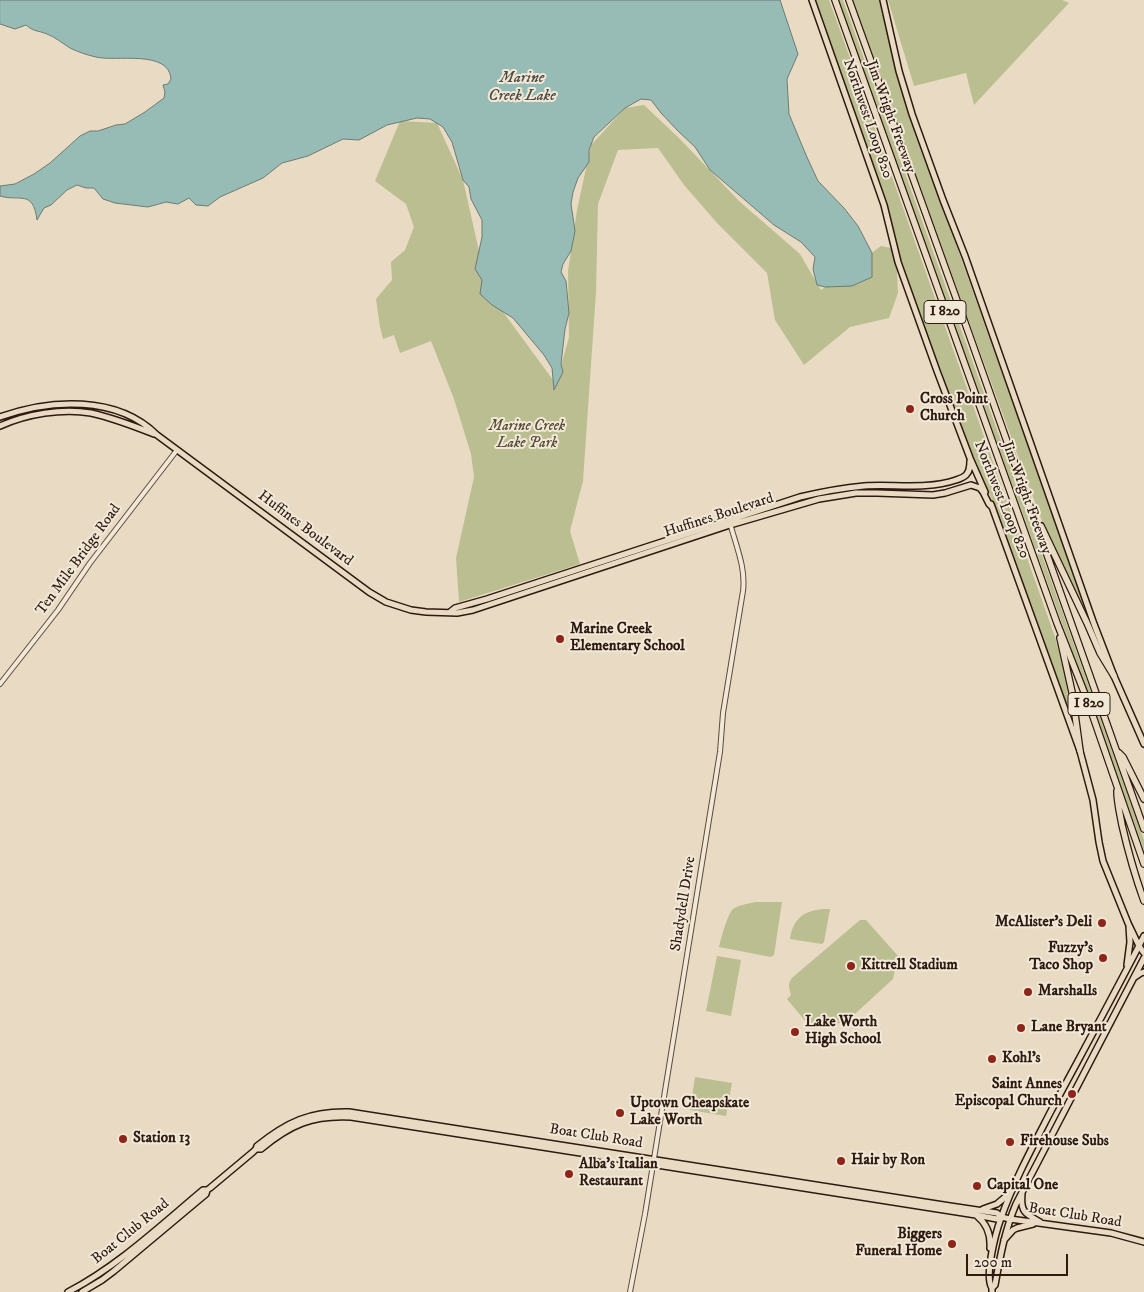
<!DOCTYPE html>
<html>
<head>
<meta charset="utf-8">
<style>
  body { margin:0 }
  #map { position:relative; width:1144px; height:1292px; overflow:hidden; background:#e9dbc3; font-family:"IM FELL DW Pica",serif }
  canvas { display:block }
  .scale { position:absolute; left:966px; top:1254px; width:102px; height:22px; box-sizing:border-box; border:2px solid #2e1a10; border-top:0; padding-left:6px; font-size:15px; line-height:18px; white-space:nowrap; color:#2e1a10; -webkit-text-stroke:4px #f1e8d8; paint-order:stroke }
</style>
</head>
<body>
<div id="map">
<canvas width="1144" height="1292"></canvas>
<div class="scale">200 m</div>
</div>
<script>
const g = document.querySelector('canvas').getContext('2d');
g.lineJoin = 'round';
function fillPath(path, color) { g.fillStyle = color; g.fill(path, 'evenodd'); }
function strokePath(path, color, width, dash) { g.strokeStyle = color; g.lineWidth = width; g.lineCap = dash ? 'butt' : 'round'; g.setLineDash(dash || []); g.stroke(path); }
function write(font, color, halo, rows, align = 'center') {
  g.font = font + ' "IM FELL DW Pica",serif'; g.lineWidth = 4; g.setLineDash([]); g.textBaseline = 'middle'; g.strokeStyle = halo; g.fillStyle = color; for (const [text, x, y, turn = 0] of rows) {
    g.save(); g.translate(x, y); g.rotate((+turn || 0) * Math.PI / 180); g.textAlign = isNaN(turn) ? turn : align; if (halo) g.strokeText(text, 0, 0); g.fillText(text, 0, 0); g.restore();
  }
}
fillPath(new Path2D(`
  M815 0H829L840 30 1055 637 1066 680 1070 708 1068 703 1065 704 990 495 963 436 940 373 902 263 885 199Z
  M837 0H843L1144 840V850Z
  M853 0H879L902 89 909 112 1097 640 1048 537 1030 489 948 264Z
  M888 0H1062L1069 3 974 105 966 73 914 86Z
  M644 105 680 139 739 201 800 254 821 290 881 246 896 249 898 293 889 318 850 327 804 365 775 320 767 273 717 223 684 185 658 148 618 150 598 204 596 292 583 481 570 531 580 564 459 602 456 558 474 477 471 454 454 399 431 341 400 353 394 335 383 339 380 327 376 299 392 280 391 262 405 250 414 227 406 204 375 181 400 121 437 123 463 180 479 251 484 286 556 384 569 337 568 271 577 210 591 145 625 108Z
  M755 902H782L774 955 771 957 719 947C721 939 727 916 732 910 737 905 748 904 755 902Z
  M823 909H830L824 942 822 944 790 939C793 919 803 911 823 909Z
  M860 920H866L898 956 893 979 845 1023 829 1024 823 1026H821L817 1023 811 1028 787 999 791 995C789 988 787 983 793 977Z
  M717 956 741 960 731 1016 706 1011Z
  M695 1077 732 1083 726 1116 690 1110Z`), '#bbbe90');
const water = new Path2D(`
  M0 0H780L798 54 787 79 789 114 806 155 818 181 844 208 858 226 872 253V277L852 286 825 287 817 285 813 269 815 257 801 242 774 225 710 170 695 147 678 131 661 113 651 100 641 99 625 108 594 137 589 150V162L578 178 573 192 571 204 575 231 571 251 563 264 561 272 566 281 569 313 565 329 561 364 563 372 554 390 552 368 544 355 513 318 492 305 480 294 482 280 475 269 482 237V220L471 199 469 187 463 180 452 142 443 127 430 119 417 118 387 125 359 140 343 139 308 156 282 163 263 178 220 197 208 206 196 205 189 198 178 204 166 202 148 207 115 203 103 199 94 188H86L77 185 67 190 51 205 44 208 37 220C33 189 20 202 0 196V186L15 184 34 174 50 163 80 136 90 131H98L116 125 125 124 145 112 164 98 165 92 163 85 168 84 171 79C169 49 115 62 96 57 87 55 78 52 70 48 62 43 55 37 47 34 37 30 34 32 26 25L15 29 0 24Z`);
fillPath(water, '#97bbb5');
strokePath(water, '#6d7b73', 1);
const minor = new Path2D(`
  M0 684 58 610 90 563 177 450
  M630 1292 645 1214 720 752 723 713 743 591C746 568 736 546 730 523`);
const major = new Path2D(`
  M812 0 884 205 898 262 937 371 970 458 985 492
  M883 0 899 71 912 114 943 200 965 256 1094 624 1114 676 1144 744
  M0 417C50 399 117 395 157 435L369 592 386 602 411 610 426 612 457 613 473 610 730 525 819 499 856 493H877L933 495 945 493 971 485 980 488 983 492 989 504 992 507
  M0 426C27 414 62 408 91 413 113 418 134 426 154 434
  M991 504 1080 751 1093 800 1099 842 1103 861 1128 923 1139 946 1144 953
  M450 612 455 608 487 599 800 497C821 492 843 488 864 486 895 484 926 490 956 480 959 479 963 478 966 475 970 471 970 466 970 461
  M1127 965 1130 942 1129 926
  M1135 977 1141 973 1144 972
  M256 1149 257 1146C287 1122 310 1111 349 1112L950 1206 997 1213 1001 1217 1010 1219 1111 1233 1144 1242
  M1022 1194C1020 1212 1026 1214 1040 1222
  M983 1209 997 1204 1011 1192
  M977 1216C987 1224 991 1234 990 1248
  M1004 1240 1013 1230 1017 1228 1033 1224
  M992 1288C984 1276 996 1232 1001 1218 1014 1181 1033 1146 1051 1111 1082 1053 1114 995 1144 936
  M68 1292C118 1266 160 1226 203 1190H207
  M82 1292 102 1280 114 1271 206 1194 207 1190 210 1188 253 1152 256 1149H261C290 1125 312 1115 351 1117L976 1215 997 1219 1001 1217
  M992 1292V1288L995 1285C1000 1257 1005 1230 1016 1204L1144 958`);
const highway = new Path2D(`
  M835 0 1057 623 1088 702 1144 864
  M849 0 969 334 1144 829
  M1041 526 1087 623 1100 653 1114 676
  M1060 638 1072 692 1080 751
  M1119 753 1123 757 1144 799
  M1117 791C1117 802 1120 814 1122 825 1128 851 1135 876 1144 901`);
strokePath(minor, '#5d4a3d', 6);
strokePath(major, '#2e1a10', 8);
strokePath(highway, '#2e1a10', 8);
strokePath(minor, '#f1e8d8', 4);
strokePath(major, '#e9dbc3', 5);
strokePath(highway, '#e9dbc3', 5.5);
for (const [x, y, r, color] of [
  [910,409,5,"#8f2418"],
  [560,639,5,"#8f2418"],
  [1102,923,5,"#8f2418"],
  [1103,958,5,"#8f2418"],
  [851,966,5,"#8f2418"],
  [1028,992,5,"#8f2418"],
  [1021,1028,5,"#8f2418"],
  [795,1032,5,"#8f2418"],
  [992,1059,5,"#8f2418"],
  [1072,1094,5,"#8f2418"],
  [620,1113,5,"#8f2418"],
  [123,1139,5,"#8f2418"],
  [1010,1142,5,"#8f2418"],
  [841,1161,5,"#8f2418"],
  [569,1174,5,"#8f2418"],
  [977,1186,5,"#8f2418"],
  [952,1244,5,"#8f2418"]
]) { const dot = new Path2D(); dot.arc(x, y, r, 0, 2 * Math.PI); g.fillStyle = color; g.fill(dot); strokePath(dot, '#f1e8d8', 2); }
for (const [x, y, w] of [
  [945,312,42],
  [1089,704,42]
]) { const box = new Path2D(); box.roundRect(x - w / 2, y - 11.5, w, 23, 4); g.fillStyle = '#f1e8d8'; g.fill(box); strokePath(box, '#2e1a10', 1); }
write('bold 14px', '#2e1a10', null, [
  ["I 820",945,312],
  ["I 820",1089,704]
]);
write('15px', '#2e1a10', '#f1e8d8', [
  ["Jim Wright Freeway",890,117,70],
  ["Northwest Loop 820",867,119,71],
  ["Jim Wright Freeway",1026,498,70],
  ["Northwest Loop 820",1001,500,68],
  ["Huffines Boulevard",719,516,-18],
  ["Huffines Boulevard",305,529,37],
  ["Ten Mile Bridge Road",79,560,-54],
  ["Shadydell Drive",684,904,-81],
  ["Boat Club Road",596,1137,9],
  ["Boat Club Road",1075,1216,9],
  ["Boat Club Road",131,1232,-39]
]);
write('bold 15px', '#2e1a10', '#f1e8d8', [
  ["Cross Point",920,400],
  ["Church",920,417],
  ["Marine Creek",570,630],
  ["Elementary School",570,647],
  ["McAlister's Deli",1092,923,"right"],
  ["Fuzzy's",1093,949,"right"],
  ["Taco Shop",1093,966,"right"],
  ["Kittrell Stadium",861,966],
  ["Marshalls",1038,992],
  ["Lake Worth",805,1023],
  ["High School",805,1040],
  ["Lane Bryant",1031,1028],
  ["Kohl's",1002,1059],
  ["Saint Annes",1062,1085,"right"],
  ["Episcopal Church",1062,1102,"right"],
  ["Uptown Cheapskate",630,1104],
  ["Lake Worth",630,1121],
  ["Station 13",133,1139],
  ["Firehouse Subs",1020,1142],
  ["Hair by Ron",851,1161],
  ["Alba's Italian",579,1165],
  ["Restaurant",579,1182],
  ["Capital One",987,1186],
  ["Biggers",942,1235,"right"],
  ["Funeral Home",942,1252,"right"]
], 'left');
write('italic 15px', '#584b36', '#f1e8d8', [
  ["Marine Creek",527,427],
  ["Lake Park",527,444]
]);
write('italic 16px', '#4e4a42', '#f1e8d8', [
  ["Marine",522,79],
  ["Creek Lake",522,97]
]);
</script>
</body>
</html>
